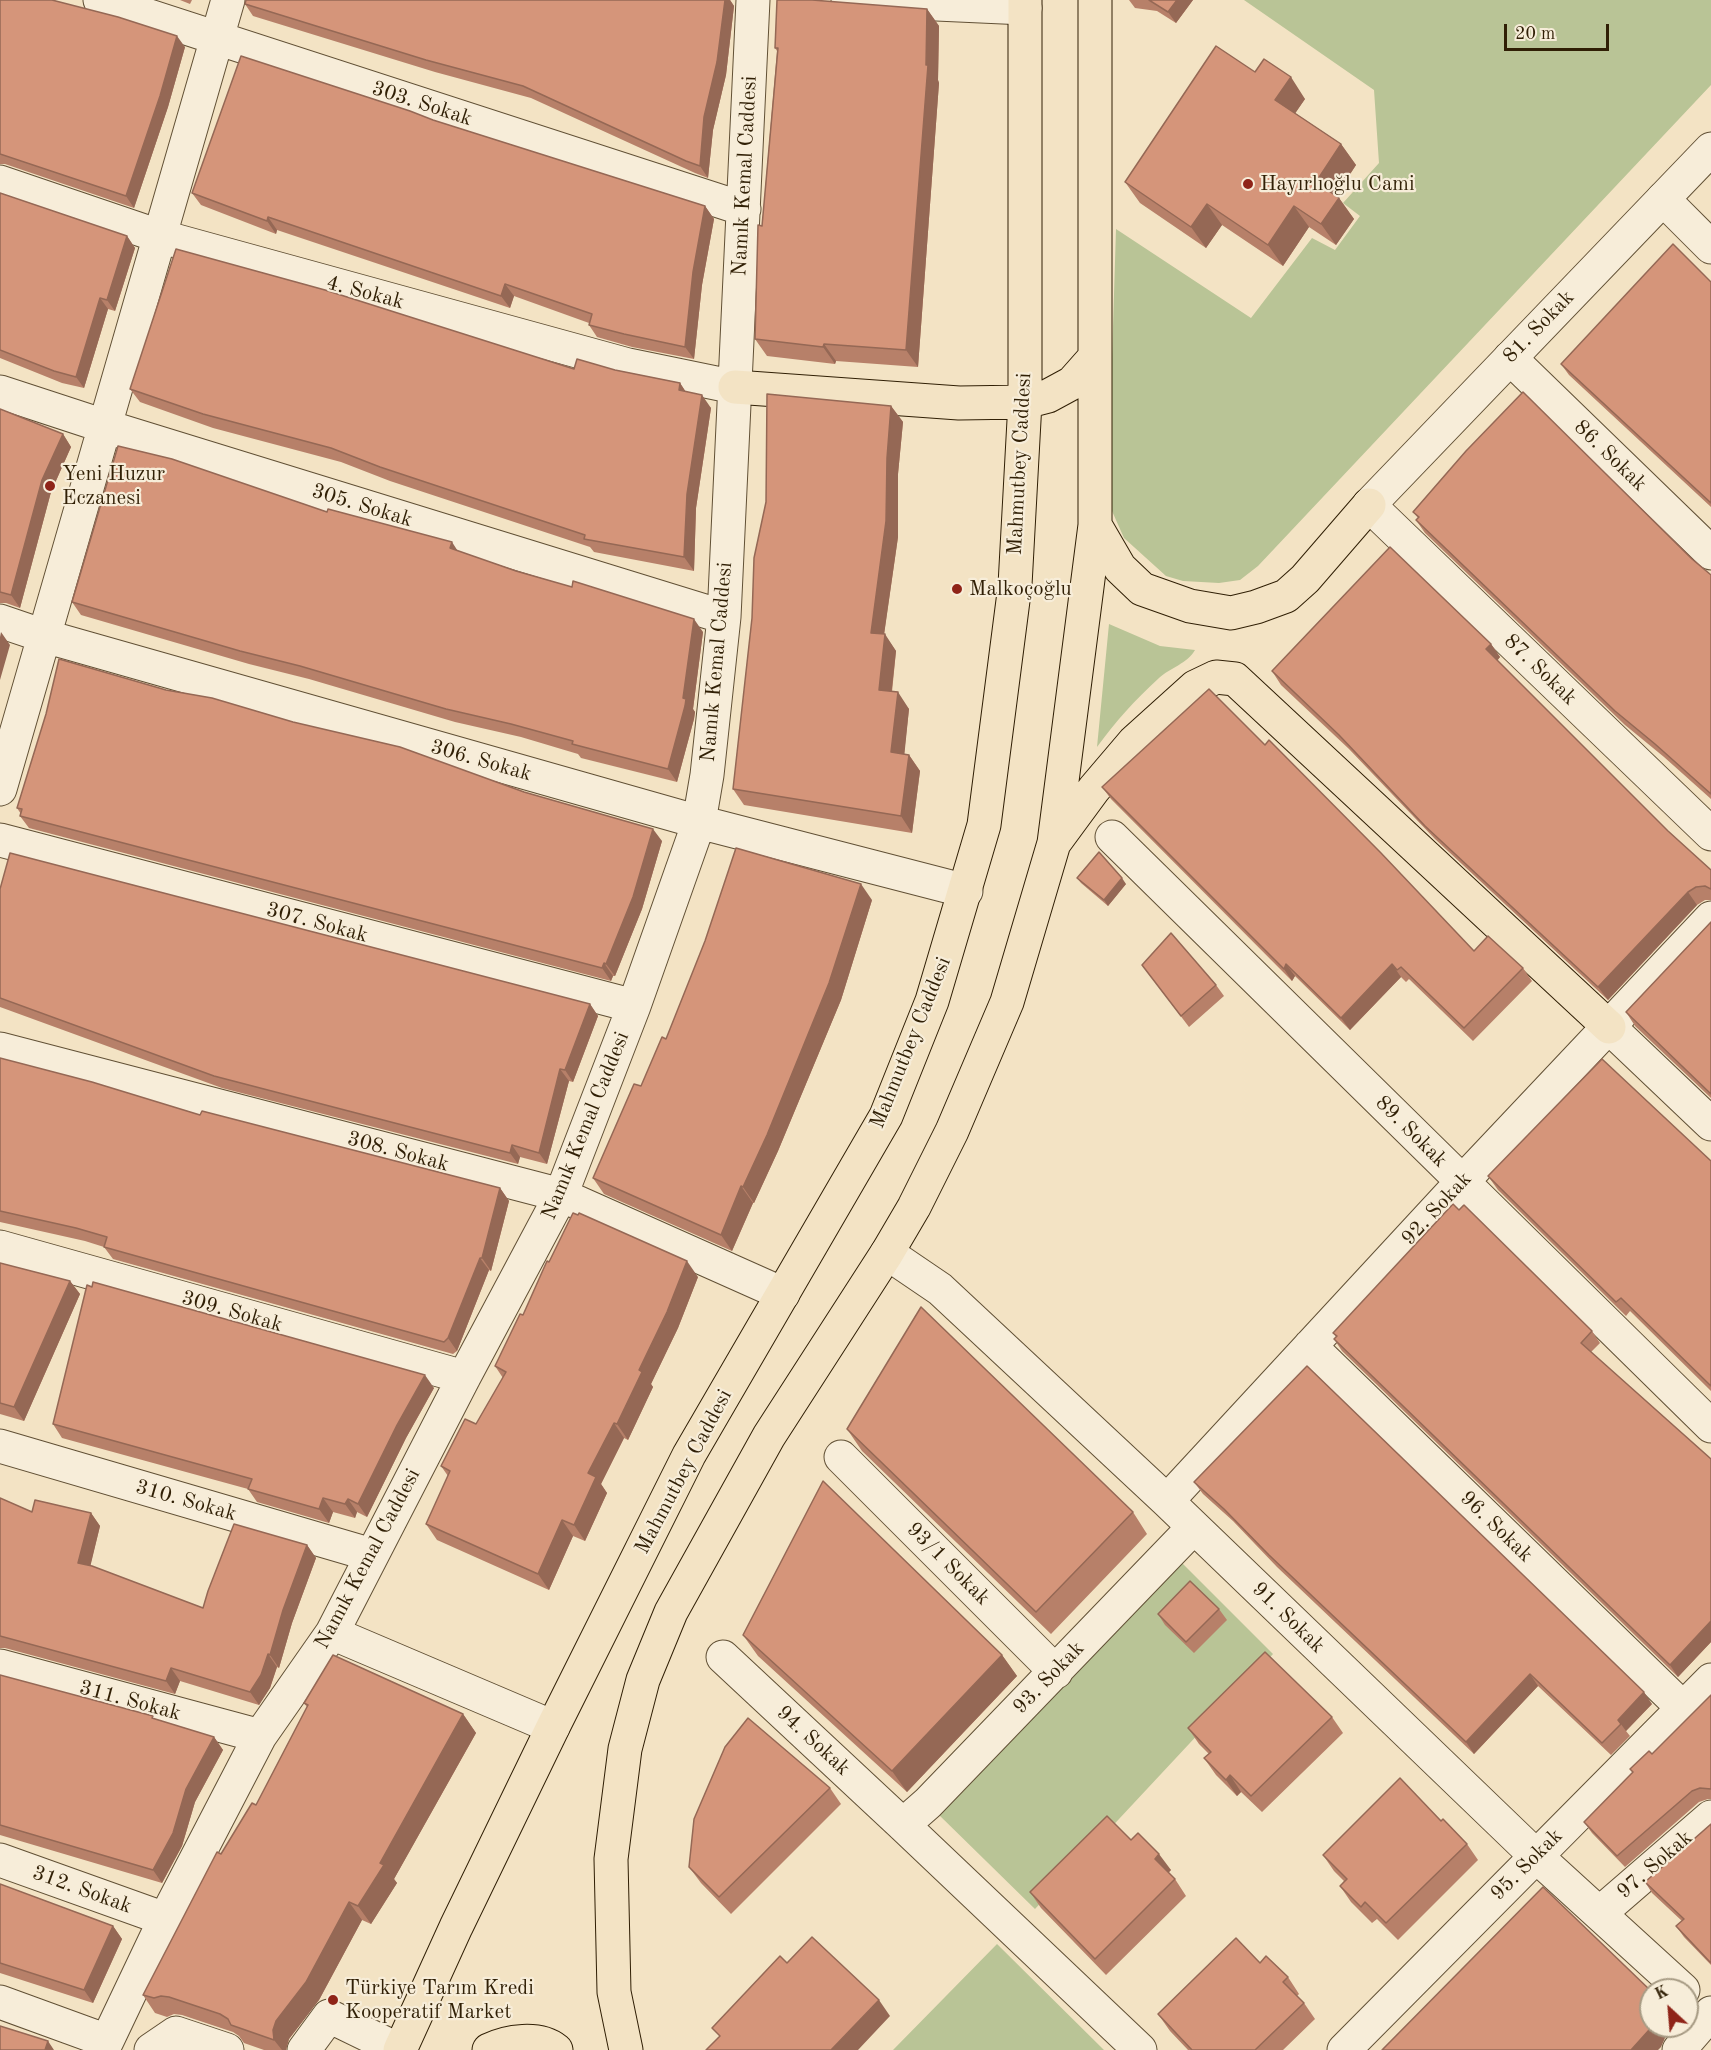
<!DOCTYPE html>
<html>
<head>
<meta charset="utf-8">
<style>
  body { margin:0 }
  #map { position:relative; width:1711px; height:2050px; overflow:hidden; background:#f3e3c4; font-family:"Old Standard TT",serif }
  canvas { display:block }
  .north { position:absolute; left:1639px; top:1978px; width:60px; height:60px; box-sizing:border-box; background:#f7edd9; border:2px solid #a79b84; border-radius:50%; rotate:334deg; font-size:16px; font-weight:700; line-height:24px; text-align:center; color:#301f05 }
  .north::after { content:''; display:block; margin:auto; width:21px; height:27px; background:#8f2418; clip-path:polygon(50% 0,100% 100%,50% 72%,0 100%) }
  .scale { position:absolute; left:1504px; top:24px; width:105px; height:27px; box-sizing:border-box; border:3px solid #301f05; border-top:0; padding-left:8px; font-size:18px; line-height:21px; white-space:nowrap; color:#301f05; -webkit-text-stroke:4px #f7edd9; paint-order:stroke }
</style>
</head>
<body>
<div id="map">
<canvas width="1711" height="2050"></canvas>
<div class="north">K</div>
<div class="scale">20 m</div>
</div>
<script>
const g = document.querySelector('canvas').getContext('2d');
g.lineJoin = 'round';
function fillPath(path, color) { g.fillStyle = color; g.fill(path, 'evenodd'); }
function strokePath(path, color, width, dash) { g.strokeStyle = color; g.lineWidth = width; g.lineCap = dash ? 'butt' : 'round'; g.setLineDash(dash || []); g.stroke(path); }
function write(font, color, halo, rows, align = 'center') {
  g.font = font + ' "Old Standard TT",serif'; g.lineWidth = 4.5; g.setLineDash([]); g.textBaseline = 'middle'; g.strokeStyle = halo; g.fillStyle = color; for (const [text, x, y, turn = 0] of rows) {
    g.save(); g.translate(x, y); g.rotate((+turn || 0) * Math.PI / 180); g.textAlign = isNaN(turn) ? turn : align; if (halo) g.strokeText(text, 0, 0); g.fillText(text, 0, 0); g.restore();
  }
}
fillPath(new Path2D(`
  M1244 0H1711V85L1258 566 1240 580 1219 583 1183 581 1166 576 1124 538 1112 511 1108 489 1116 229 1251 318 1312 238 1335 250 1360 216 1343 203 1379 163 1374 90Z
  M1109 624 1160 646 1195 650C1188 663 1170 668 1159 678 1134 701 1117 720 1097 747Z
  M1178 1559 1273 1654 1035 1909 937 1813Z
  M997 1944 1104 2050H893Z`), '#b9c496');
const minor = new Path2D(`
  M100 0 744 209
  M848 0 1025 8
  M0 182 159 236 628 365 735 387
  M1663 199 1711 247
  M1510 358 1711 553
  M0 392 104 426 724 617
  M1369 505 1711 834
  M0 621 44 636 699 822 966 891
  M0 789 228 0
  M1112 837 1711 1426
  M0 840 634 1006
  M1609 1027 1711 1124
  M0 1049 561 1195 783 1294
  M0 1247 464 1377
  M887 1253 940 1289 1167 1501 1536 1856 1683 1990
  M1310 1346 1683 1708
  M0 1446 372 1555
  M841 1457 1056 1672
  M1167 1501 1462 1182 1711 918
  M332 1633 553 1727
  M723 1657 903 1825 1140 2050
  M0 1666 260 1736
  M903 1825 928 1803 1193 1528
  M0 1860 165 1919
  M1600 1913 1711 1817
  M0 2002 107 2041 165 1919 260 1736 332 1633 464 1377 561 1195 634 1006 699 822 707 775 724 617 753 0
  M151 2050 176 2033 227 2050
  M304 2050 329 2016 399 2050
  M1344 2050 1711 1680
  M1679 2050 1711 2013`);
const tertiary = new Path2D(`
  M1369 505 1711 149`);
const primary = new Path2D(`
  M735 387 959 403 1025 402 1048 396 1072 383 1095 357
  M1095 525 1120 568 1142 589 1190 606 1231 613 1256 607 1286 596 1305 579 1369 505
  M1055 842 1094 789 1134 742 1195 687 1216 677 1235 679 1609 1027
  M400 2050 456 1927 553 1727 689 1455 886 1116 932 1001 984 825 1015 585 1025 402V0
  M626 2050 614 1992 611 1859 625 1749 643 1680 671 1612 769 1436 887 1253 914 1207 952 1131 1007 1002 1054 843 1095 525V0`);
const trunk = new Path2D(`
  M489 2050C507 2041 539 2036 556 2050`);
strokePath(minor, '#615035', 35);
strokePath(tertiary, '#615035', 35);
strokePath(primary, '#301f05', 35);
strokePath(trunk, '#301f05', 35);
strokePath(minor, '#f7edd9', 33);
strokePath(tertiary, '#f7edd9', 33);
strokePath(primary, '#f3e3c4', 33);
strokePath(trunk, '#f3e3c4', 33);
fillPath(new Path2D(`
  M0 0 185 47 168 107 134 208 5 164H0Z
  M180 0H192L190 4Z
  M246 0H730L734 6 726 75 713 130 708 178 695 173 531 98 435 72 253 16 245 4Z
  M1129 0H1193L1176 23 1157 11 1135 8Z
  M927 9 939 26 938 80 939 83 918 367 836 361 835 364 767 356 755 339 762 226 777 51 775 48Z
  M1255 72 1305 99 1295 113 1341 144 1356 165 1336 196 1339 198 1354 219 1336 245 1309 227 1283 266 1222 225 1206 248 1140 203 1125 182Z
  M433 120 705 206 714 219 702 285 694 359 632 347 597 337 589 325V323L514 296 510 308 277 230 276 234 201 205 192 193Z
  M0 193 127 236 135 248 115 311 108 309 84 388 62 383 0 358Z
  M1711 282V507L1569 375 1561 364Z
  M574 369 615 370 680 383 686 392 711 408 696 508 694 571 594 552 590 547 390 481 341 462 213 428 140 402 130 389Z
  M891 406 903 422 898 474V537L884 634 896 651 892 692 909 709 904 754 909 755 920 771 912 833 744 805 733 789Z
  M0 409 63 434 71 447 51 492 20 608 6 603H0Z
  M327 512 458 551 516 571 703 632 693 709 695 712 694 719 677 782 581 758 578 754 521 737 455 722 309 679 249 664 81 615 72 602Z
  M1413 512 1692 559 1711 575V799L1664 757 1625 725 1425 533 1416 520 1418 518Z
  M1491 644 1500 657 1497 661 1668 831 1711 870V900H1705L1697 905 1608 1000 1435 839 1349 749 1281 685 1272 671Z
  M1102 787 1474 951 1523 968 1532 981 1473 1041 1409 979 1406 982 1401 977 1350 1030 1295 976 1292 981 1111 799Z
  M524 792 662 841 642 909 615 976H613L611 981 29 828 20 816 21 814 17 808Z
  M1077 878 1126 884 1108 906 1081 883Z
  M0 889 590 1004 598 1016 573 1082 569 1081 547 1164 520 1157 518 1164 222 1088 0 1007Z
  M872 900 841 1000 778 1151 754 1203H753L732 1251 604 1194 593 1178 666 1039Z
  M1711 922V1098L1635 1026 1626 1012Z
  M1142 965 1216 985 1224 996 1189 1027Z
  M0 1058 200 1115 500 1188 509 1201 491 1271 489 1270 457 1351 453 1354 113 1259 104 1247 85 1241 0 1222Z
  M1711 1161V1391L1630 1311 1626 1316 1498 1190 1488 1176Z
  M0 1263 70 1281 80 1294 24 1421 0 1414Z
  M698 1277 678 1328 651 1384 653 1387 628 1440 624 1438 601 1484 607 1493 585 1541 573 1536 549 1590 437 1540 426 1524 448 1476 441 1466 476 1424 503 1378 495 1366 523 1315Z
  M1592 1331 1600 1343 1591 1352 1711 1459V1642L1678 1677 1342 1351 1334 1339 1336 1337 1333 1333Z
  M434 1388 406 1438 367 1517 357 1512 355 1518 333 1512 329 1523 257 1502 248 1489 62 1438 53 1424Z
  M847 1429 1133 1512 1147 1534 1051 1634 862 1451Z
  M1194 1482 1652 1704 1626 1731 1630 1736 1611 1755 1538 1686 1474 1754 1277 1567 1233 1521 1203 1494Z
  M0 1498 32 1512 91 1513 100 1526 90 1566 203 1608 307 1545 316 1558 292 1623 279 1668 277 1667 270 1688 259 1705 180 1681 175 1694 5 1648H0Z
  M1219 1609 1227 1620 1194 1653 1165 1625 1158 1614Z
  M743 1635 1002 1655 1017 1676 907 1792 758 1656Z
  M0 1675 155 1719 214 1737 223 1750 195 1802 182 1846 162 1883 0 1835Z
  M1711 1695V1799H1708L1699 1802 1625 1867 1592 1833 1584 1822 1633 1773 1630 1769 1652 1754Z
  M304 1703 463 1714 476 1733 394 1879 397 1883 371 1924 362 1920 319 2000 289 2039 286 2050H264L244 2043 239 2036 233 2032 182 2015 174 2014 167 2017 155 2013 143 1995 221 1854 256 1805 307 1707Z
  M1332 1717 1343 1733 1262 1812 1241 1792 1237 1796 1216 1775 1204 1758 1209 1754 1199 1744 1188 1728Z
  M830 1788 841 1804 731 1914 701 1883 689 1867Z
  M1441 1821 1467 1844 1478 1860 1398 1940 1377 1919 1372 1923 1351 1902 1340 1886 1344 1881 1334 1871 1323 1855Z
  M1711 1824V1965L1684 1937 1676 1926 1682 1921 1652 1893 1645 1882Z
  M1131 1840 1171 1870 1168 1873 1175 1879 1186 1896 1106 1975 1041 1908 1030 1892Z
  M0 1884 113 1926 122 1939 93 2003 0 1973Z
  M1260 1963 1288 1977 1299 1994 1297 1996 1304 2003 1315 2019 1283 2050H1188L1170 2031 1158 2014Z`), '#b78069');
fillPath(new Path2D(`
  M725 0H730L734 6 726 75 713 130 708 178 700 166 704 117Z
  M1177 0H1193L1176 23 1168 12Z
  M927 9 939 26 938 80 939 83 918 367 906 350 926 65Z
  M177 36 185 47 168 107 134 208 126 196Z
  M1291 77 1305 99 1290 121 1275 100Z
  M1341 144 1356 165 1331 203 1316 182Z
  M1339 198 1354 219 1336 245 1321 224Z
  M1207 204 1222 225 1206 248 1191 227Z
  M705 206 714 219 702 285 694 359 685 347 693 272Z
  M1294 206 1309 227 1283 266 1268 245Z
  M268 217 277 230 276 234 267 221Z
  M127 236 135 248 115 311 107 300Z
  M505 284 514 296 510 308 501 296Z
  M100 298 108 309 84 388 76 377Z
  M824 344 836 361 835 364 823 347Z
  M680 383 689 397 679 390Z
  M702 395 711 408 696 508 694 571 684 557 687 494Z
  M891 406 903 422 898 474V537L882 649 871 633Z
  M63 434 71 447 51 492 20 608 11 595 42 480Z
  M452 542 461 556 450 548Z
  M694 619 703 632 693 709 695 712 694 719 677 782 668 769 683 698Z
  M1 632 10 645 0 680V637Z
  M885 634 896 651 890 706 879 690Z
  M1491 644 1500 657 1495 663 1486 649Z
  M898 692 909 709 903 768 891 752Z
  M909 755 920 771 912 833 901 816Z
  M653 829 662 841 642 909 615 976 606 964Z
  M1122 878 1126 884 1108 906 1104 900Z
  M861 884 872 900 841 1000 778 1151 754 1203 743 1187Z
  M1688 892 1697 905 1608 1000 1598 987Z
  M604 963 613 976 611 981 602 968Z
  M1286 964 1295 976 1292 981 1284 969Z
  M1392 964 1401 977 1350 1030 1341 1018Z
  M590 1004 598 1016 573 1082 565 1070Z
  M560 1069 569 1081 547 1164 539 1153Z
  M512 1145 520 1157 518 1164 510 1153Z
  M741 1186 753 1203 732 1251 721 1235Z
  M500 1188 509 1201 491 1271 482 1258Z
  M480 1258 489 1270 457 1351 448 1338Z
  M687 1261 698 1277 678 1328 651 1384 653 1387 628 1440 617 1424 639 1370Z
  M70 1281 80 1294 24 1421 14 1407Z
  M425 1375 434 1388 406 1438 367 1517 358 1504 397 1425Z
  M614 1423 624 1438 601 1484 607 1493 585 1541 574 1525 588 1473Z
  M323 1498 333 1512 329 1523 319 1509Z
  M348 1499 357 1512 355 1518 345 1504Z
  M91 1513 100 1526 88 1576 78 1563Z
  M562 1520 573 1536 549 1590 538 1574Z
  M307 1545 316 1558 292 1623 279 1668 270 1655 283 1610Z
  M1711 1621V1642L1678 1677 1670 1665Z
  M268 1654 277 1667 270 1688 259 1705 250 1692Z
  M1002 1655 1017 1676 907 1792 892 1771Z
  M171 1668 180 1681 175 1694 166 1681Z
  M1530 1674 1538 1686 1474 1754 1466 1742Z
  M1644 1692 1652 1704 1626 1731 1618 1720Z
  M463 1714 476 1733 394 1879 397 1883 371 1924 358 1906 380 1863Z
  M214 1737 223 1750 195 1802 182 1846 162 1883 153 1870 186 1789Z
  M1230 1775 1241 1792 1237 1796 1226 1780Z
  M1159 1854 1171 1870 1166 1875 1155 1859Z
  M349 1902 362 1920 319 2000 289 2039 286 2050H282L274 2040 273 2030 276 2021Z
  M113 1926 122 1939 93 2003 84 1990Z
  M879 2000 890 2016 858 2050H831Z
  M1651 2025V2026H1675L1665 2038 1661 2047 1658 2050H1631Z
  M48 2041 54 2050H45Z`), '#956855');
const building = new Path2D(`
  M0 0H52L118 17 177 36 160 96 126 196 0 154Z
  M246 0H725L717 62 704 117 700 166 686 161 523 86 426 60 245 4Z
  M777 0H812L927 9 926 65H928L906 350 824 344 823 347 755 339 758 225 762 226 778 48H775Z
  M1149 0H1177L1168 12Z
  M1216 46 1255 72 1264 59 1291 77 1275 100 1341 144 1316 182 1339 198 1321 224 1294 206 1268 245 1207 204 1191 227 1125 182Z
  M241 56 410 111 433 120 705 206 693 272 685 347 624 334 589 325 592 314 505 284 501 296 268 217 267 221 192 193Z
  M0 193 127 236 107 300 100 298 76 377 54 371 0 350Z
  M1673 244 1711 282V503L1561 364Z
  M176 249 325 290 574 369 577 359 615 370 680 383 679 390 702 395 687 494 684 557 584 539 585 535 380 467 331 448 203 414 130 389Z
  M1523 392 1692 559 1711 575V794L1655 744 1615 711 1416 520 1419 517 1413 512 1466 451Z
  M767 394 891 406 887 458 886 521 871 633 885 634 879 690 898 692 891 752 909 755 901 816 733 789 752 618 754 558 766 502Z
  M0 409 63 434 42 480 11 595 0 592Z
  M118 446 172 459 327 512 328 509 452 542 450 548 516 571 572 587 573 581 694 619 683 698 686 699 685 706 668 769 572 744 573 741 511 724 446 709 300 666 240 651 72 602Z
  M1390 547 1491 644 1486 649 1668 831 1711 870V889L1705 886 1696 887 1688 892 1598 987 1425 826 1339 735 1272 671Z
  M59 659 166 690 212 698 293 722 400 747 524 792 653 829 633 897 606 964 604 963 602 968 20 816 22 809 17 808 46 714Z
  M1209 689 1265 745 1269 740 1381 853 1474 951 1488 936 1523 968 1464 1028 1401 967 1397 970 1392 964 1341 1018 1286 964 1284 969 1102 787Z
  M736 848 861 884 829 983 767 1135 743 1187 741 1186 721 1235 593 1178 634 1084 641 1086 662 1037 666 1039 705 941Z
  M1099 852 1122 878 1104 900 1077 878Z
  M10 853 590 1004 565 1070 560 1069 539 1153 512 1145 510 1153 214 1076 0 998V889Z
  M1711 922V1094L1626 1012Z
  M1171 933 1216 985 1181 1016 1142 965Z
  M0 1058 92 1082 200 1115 202 1111 500 1188 482 1258H480L448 1338 444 1342 104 1247 107 1237 76 1228 0 1211Z
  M1602 1059 1711 1161V1386L1621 1298 1616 1302 1488 1176Z
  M1453 1204 1459 1210 1464 1205 1592 1331 1581 1343 1711 1459V1621L1670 1665 1334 1339 1337 1336 1333 1333Z
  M573 1213 578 1215 579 1213 687 1261 667 1312 639 1370 642 1372 617 1424 614 1423 588 1473 596 1477 574 1525 562 1520 538 1574 426 1524 450 1471 441 1466 465 1419 476 1424 506 1372 495 1366 520 1314 523 1315 547 1261 549 1262Z
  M0 1263 70 1281 14 1407 0 1403Z
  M93 1282 425 1375 397 1425 358 1504 348 1499 345 1504 323 1498 319 1509 248 1489 252 1479 53 1424 87 1285 92 1287Z
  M921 1307 1133 1512 1036 1612 847 1429Z
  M1307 1366 1644 1692 1618 1720 1621 1724 1602 1743 1530 1674 1466 1742 1269 1555 1224 1509 1194 1482Z
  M823 1481 1002 1655 892 1771 743 1635Z
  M0 1498 32 1512 35 1500 91 1513 78 1563 92 1566 203 1608 208 1591 234 1524 307 1545 283 1610 270 1655 268 1654 261 1675 250 1692 171 1668 166 1681 0 1636Z
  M1190 1581 1219 1609 1186 1642 1158 1614Z
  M1265 1652 1332 1717 1251 1796 1230 1775 1226 1780 1204 1758 1211 1752 1188 1728Z
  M333 1655 463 1714 380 1863 384 1865 358 1906 349 1902 306 1982 276 2021 273 2030 274 2040 231 2025 228 2019 220 2014 169 1997 161 1996 154 1998 143 1995 217 1852 221 1854 252 1803 256 1805 308 1705 304 1703Z
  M0 1675 153 1716 152 1718 214 1737 186 1789 173 1833 153 1870 0 1825Z
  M1711 1695V1789L1700 1788 1692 1791 1617 1856 1584 1822 1633 1772 1630 1769 1649 1751 1652 1754Z
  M748 1718 830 1788 719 1897 689 1867 694 1819 725 1747Z
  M1400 1778 1441 1821 1443 1819 1467 1844 1386 1923 1365 1902 1361 1907 1340 1886 1347 1879 1323 1855Z
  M1107 1816 1131 1840 1138 1833 1159 1854 1155 1859 1175 1879 1095 1959 1030 1892Z
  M1711 1824V1963L1676 1926 1684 1919 1645 1882Z
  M0 1884 113 1926 84 1990 0 1963Z
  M1543 1887 1651 1991V2025L1649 2030 1631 2050H1382Z
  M812 1937 879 2000 831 2050H706L720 2036 712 2028 780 1956 787 1963Z
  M1236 1938 1260 1963 1266 1956 1288 1977 1283 1982 1304 2003 1255 2050H1192L1158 2014Z
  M0 2026 48 2041 45 2050H0Z`);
fillPath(building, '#d5957a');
strokePath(building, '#956855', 1.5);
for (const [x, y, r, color] of [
  [1248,184,6,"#8f2418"],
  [50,486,6,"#8f2418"],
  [957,589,6,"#8f2418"],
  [333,2000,6,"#8f2418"]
]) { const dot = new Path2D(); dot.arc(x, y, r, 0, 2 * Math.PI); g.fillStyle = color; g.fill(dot); strokePath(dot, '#f7edd9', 2); }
write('21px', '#301f05', '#f7edd9', [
  ["303. Sokak",422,104,18],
  ["Namık Kemal Caddesi",745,176,-87],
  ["4. Sokak",365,293,15],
  ["81. Sokak",1539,327,-46],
  ["86. Sokak",1610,456,44],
  ["Mahmutbey Caddesi",1020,464,-87],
  ["305. Sokak",362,506,17],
  ["Namık Kemal Caddesi",717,662,-85],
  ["87. Sokak",1540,670,44],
  ["306. Sokak",481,761,16],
  ["307. Sokak",317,923,15],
  ["Mahmutbey Caddesi",911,1043,-68],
  ["Namık Kemal Caddesi",586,1126,-68],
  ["89. Sokak",1411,1132,45],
  ["308. Sokak",398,1152,15],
  ["92. Sokak",1437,1209,-47],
  ["309. Sokak",232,1312,16],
  ["Mahmutbey Caddesi",684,1472,-62],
  ["310. Sokak",186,1501,16],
  ["96. Sokak",1496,1527,44],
  ["Namık Kemal Caddesi",368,1559,-62],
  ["93/1 Sokak",948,1564,45],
  ["91. Sokak",1288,1618,44],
  ["93. Sokak",1049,1678,-46],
  ["311. Sokak",130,1701,15],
  ["94. Sokak",813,1741,43],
  ["95. Sokak",1527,1865,-45],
  ["97. Sokak",1655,1865,-41],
  ["312. Sokak",82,1890,20]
]);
write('21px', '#301f05', '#f7edd9', [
  ["Hayırlıoğlu Cami",1260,184],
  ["Yeni Huzur",62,474],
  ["Eczanesi",62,498],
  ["Malkoçoğlu",969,589],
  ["Türkiye Tarım Kredi",345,1988],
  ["Kooperatif Market",345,2012]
], 'left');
</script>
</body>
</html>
